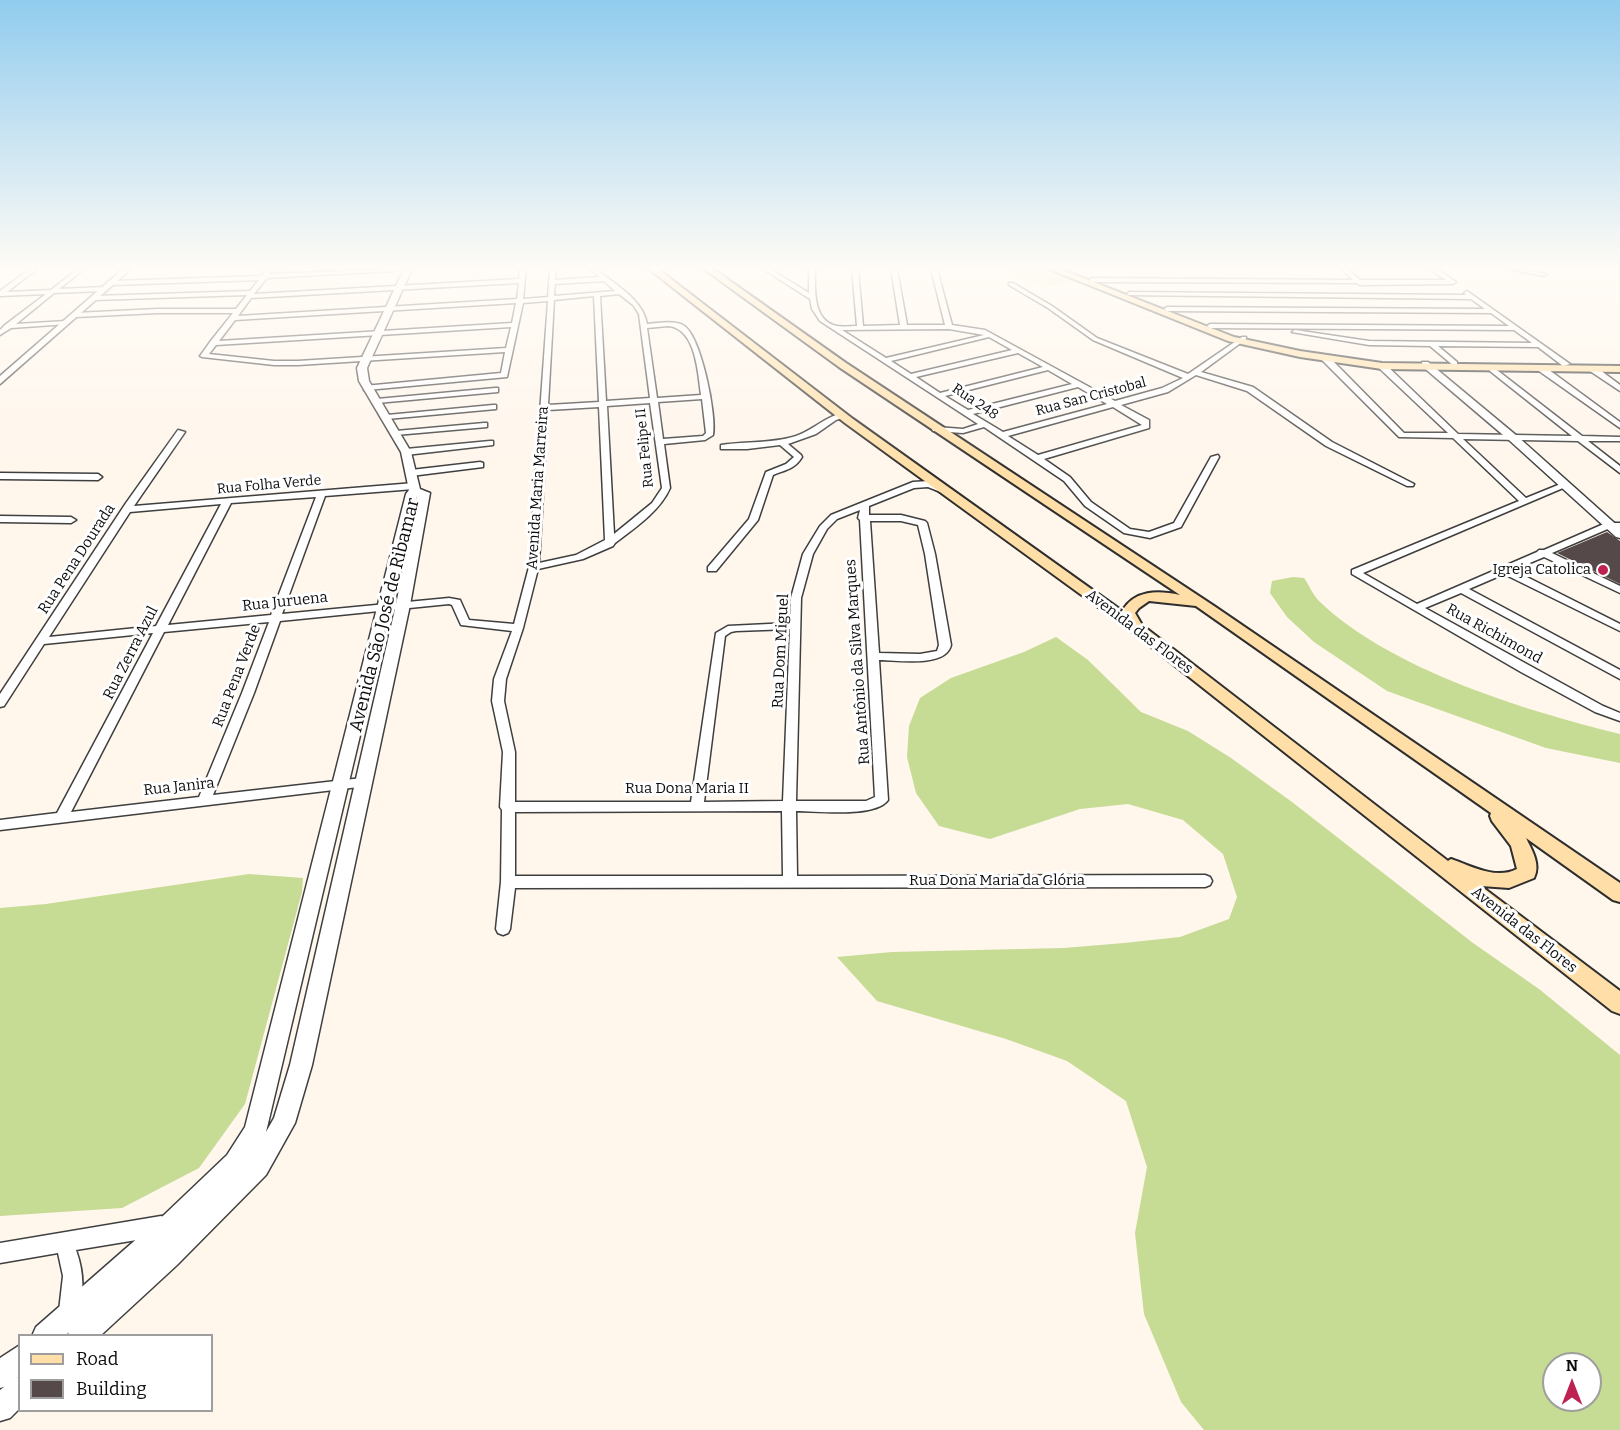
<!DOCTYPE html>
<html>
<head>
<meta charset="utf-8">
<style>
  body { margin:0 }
  #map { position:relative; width:1620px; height:1430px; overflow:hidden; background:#fff6ec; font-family:Bitter,serif }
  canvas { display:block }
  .legend { position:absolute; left:18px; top:1334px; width:195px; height:78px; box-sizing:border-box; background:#fff; border:2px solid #9e9e9e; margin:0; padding:8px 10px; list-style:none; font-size:18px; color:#0c0c0c }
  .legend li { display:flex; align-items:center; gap:12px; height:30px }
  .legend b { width:30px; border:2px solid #9e9e9e }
  .north { position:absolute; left:1542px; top:1352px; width:60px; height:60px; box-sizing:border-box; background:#fff; border:2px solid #9e9e9e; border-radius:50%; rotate:0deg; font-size:16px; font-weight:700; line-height:24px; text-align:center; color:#0c0c0c }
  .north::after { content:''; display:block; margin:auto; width:21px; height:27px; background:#be2252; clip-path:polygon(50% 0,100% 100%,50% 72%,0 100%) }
</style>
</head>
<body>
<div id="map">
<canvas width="1620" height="1430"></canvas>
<ul class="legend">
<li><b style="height:8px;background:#ffdfa7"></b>Road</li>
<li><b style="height:16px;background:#554a49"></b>Building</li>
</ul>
<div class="north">N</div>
</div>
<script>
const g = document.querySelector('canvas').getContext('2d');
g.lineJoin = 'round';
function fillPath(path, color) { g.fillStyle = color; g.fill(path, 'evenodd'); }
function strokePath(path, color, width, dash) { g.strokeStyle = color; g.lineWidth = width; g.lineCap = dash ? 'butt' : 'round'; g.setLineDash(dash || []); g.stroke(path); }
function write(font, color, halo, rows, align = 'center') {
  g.font = font + ' Bitter,serif'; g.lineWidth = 6; g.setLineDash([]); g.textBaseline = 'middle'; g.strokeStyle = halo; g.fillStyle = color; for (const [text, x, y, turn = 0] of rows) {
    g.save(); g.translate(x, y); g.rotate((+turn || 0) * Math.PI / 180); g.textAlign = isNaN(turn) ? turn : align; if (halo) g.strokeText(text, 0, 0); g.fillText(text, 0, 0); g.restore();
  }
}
fillPath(new Path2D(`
  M1293 577 1304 578C1309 585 1313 595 1319 601 1389 669 1526 711 1620 734V763L1546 748 1387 691 1314 642 1287 617 1270 593 1272 581Z
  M1056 637 1088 660 1141 712 1188 731 1231 758 1292 802 1473 943 1539 989 1620 1055V1430H1204L1181 1402 1144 1314 1135 1233 1147 1167 1126 1101 1067 1061 1006 1039 877 1001 837 957 892 952 1064 948 1124 943 1180 937 1229 919 1237 897 1223 854 1183 820 1128 804 1080 809 990 839 939 826 916 793 907 757 909 726 920 698 951 678 1024 652ZM1554 1364H1590V1400H1554Z
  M249 874 303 878 302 892 245 1104 199 1168 122 1208 0 1216V908L46 904Z`), '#c6db94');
fillPath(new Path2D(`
  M1004 269H1049L1076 281 1044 288Z`), '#edf1c7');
fillPath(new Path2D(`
  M1607 532 1620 541V584L1557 553Z`), '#554a49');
const minor = new Path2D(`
  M30 269H37L7 292 51 290 78 269H84L59 289 104 287 107 289 104 291 54 293 16 324 66 321 68 322V324L11 328 0 335V330L5 325 46 294 0 296V291Z
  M267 269H273L269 274 398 269 395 271 267 278 254 294 519 279 520 269H526L523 299 548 297 550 269H556L555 280 600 277 590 269H596C614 284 643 299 647 324 658 323 673 320 683 325 701 335 717 416 713 435L705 440 664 444 670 488C660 511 635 528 615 543L613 546 583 559 538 569 523 628 506 679 504 701 515 752V802H691L716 633 728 626 790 623 791 598 803 554 820 526 831 515 913 482 929 481 947 490 943 493 928 487 914 488 869 506V515H901L925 521 927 523 935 554 951 645C946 668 897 660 879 660L888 800C875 818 817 811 796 811L797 876 1205 875 1210 877 1212 881 1210 885 1205 887 515 888 510 929 508 933 503 935 498 933 496 929 501 882 502 810 500 807 503 752 492 701 494 679 512 631 461 625 452 605 449 604 280 621 254 693 213 795 362 778 367 780 368 783 367 786 0 830V820L57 813 153 633 44 644 4 706 0 707V694L126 503 178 430 185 432 134 506 414 483 418 486 414 489 325 496 282 614 449 598 460 600 469 620 514 624 529 567 548 301 523 303 507 377 367 390H364V386L501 373 505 352 298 365H274L202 357 200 356 210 342 233 313H157L76 317 73 315 76 313 157 309H236L247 295 95 300 92 298 95 296 250 291 259 280 112 285 109 283 112 281 261 276ZM604 281 615 291 554 296 555 284ZM519 283 517 299 238 316 251 298ZM619 294 633 305 639 314 650 398 606 401 600 296ZM594 296 599 402 548 405 554 300ZM516 303 512 323 219 341 235 320ZM668 326C696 328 698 373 701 395L657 398 647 328ZM511 327 506 348 298 361H274L209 354 216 345ZM702 399 706 433 703 436 663 439 658 402ZM650 403 662 488 652 503 614 534 607 406ZM599 407 605 540 576 555 539 563 548 410ZM316 497 271 615 168 625 231 503ZM221 504 156 626 49 637 130 512ZM860 510 858 518 860 520 875 797 866 801H796L801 598 813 554 827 529 837 519ZM870 521H901L918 525 925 554 939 645 937 651 920 654 879 653ZM269 622 242 693 199 797 71 812 164 632ZM790 629 783 801 704 802 725 636 731 632 736 631ZM782 811 783 876H515V812Z
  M763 269H770L809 293V269H815C815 288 812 321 837 326 843 327 851 326 857 326L852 269H858L863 326 900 325 891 269H897L907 325H945L931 269H937L952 325 985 330 1115 401 1162 388 1183 378 1093 340 1048 308 1009 285V283H1013L1052 306 1097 338 1188 374 1242 337H1246V339L1201 372 1253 387 1332 442 1414 484 1413 486H1407L1326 446 1247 391 1196 375 1168 392 1121 405 1149 420V428L1044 459 1070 477 1091 502 1130 529 1149 532 1174 523 1211 457 1218 455 1219 457 1181 527 1150 538 1124 533 1085 506 1064 481 984 427 963 433 933 431 932 429 936 427 963 429 978 424 820 321 812 309 810 299ZM949 329 984 335 886 358 842 330ZM989 337 1012 350 911 374 891 361ZM1018 353 1043 367 940 393 916 377ZM1048 370 1072 384 968 410 945 396ZM1078 387 1107 404 1003 432 973 414ZM1113 407 1142 425 1038 455 1008 436Z
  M1341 269H1347L1360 280H1446L1430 269H1437L1456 282 1453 284 1360 285 1357 283 1092 282 1089 280 1092 278 1353 280Z
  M1507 269H1521L1547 274 1544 276Z
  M1129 292 1466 295 1464 293 1467 291 1570 364 1563 366 1538 347 1438 346 1457 362V366H1454L1430 346 1369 345 1292 332 1295 330 1369 341 1532 343 1514 330 1210 328 1207 326 1210 324 1509 326 1491 313 1167 311 1164 309 1167 307 1485 309 1471 299 1127 295Z
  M1322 356H1328L1404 433H1448L1379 368V364H1385L1458 434 1572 436 1490 371 1489 369 1493 367 1582 436 1620 437V441H1588L1620 466V473L1578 441 1463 439 1526 498 1563 483 1566 482 1570 485 1363 573 1417 604 1537 552 1539 550H1544L1606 523H1620V529L1610 528 1552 553 1620 586V593L1544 557 1513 570 1620 624V631L1504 574 1469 589 1620 670V679L1461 593 1425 608 1603 706 1620 713V721L1595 712 1521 672 1352 574V570L1519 501 1453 438 1399 437 1322 360Z
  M1539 367H1545L1620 422V428L1539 371Z
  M1590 367H1596L1620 385V391L1590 371Z
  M495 388H498V392L377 403 373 401 377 399Z
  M493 405H496V409L387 419 383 417 387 415Z
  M842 413H845V417L836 420 816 434 788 444 801 455 802 457C795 469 785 470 773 475L758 520 716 571H708V567L749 519 766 472 786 464 794 457 780 445 747 449H721V445C746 441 771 444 796 436 813 430 825 417 842 413Z
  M484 423H487V427L396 435 392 433 396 431Z
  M490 441H493V445L406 455 402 452 406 449Z
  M480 462 483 463V467L411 476 407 473 411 470Z
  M0 473 98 474 102 477 98 480 0 479Z
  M0 516 71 517 76 520 71 523 0 522Z
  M161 1216 168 1219 171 1226 168 1233 161 1236 76 1250C84 1272 85 1296 76 1318L69 1321 62 1318 59 1311 63 1276 58 1253 0 1263V1243Z`);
const tertiary = new Path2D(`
  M123 269H131L0 384V376Z
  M404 269H412L367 368 369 381 411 452 420 489 430 493 410 605 312 1065 295 1123 266 1175 177 1265 100 1336H67L69 1332 65 1336H32L36 1327 164 1215 227 1155 245 1127 406 494 409 490 401 452 359 381 357 368ZM417 495 396 605 290 1065 274 1118 266 1132Z
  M1422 362H1428L1517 436 1620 528V538L1616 537 1509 440 1422 366Z
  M20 1345V1376L17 1378 20 1377V1408L10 1418 0 1421V1390L4 1387 0 1388V1358Z`);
const secondary = new Path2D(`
  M649 269H658L853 419 1122 611C1135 590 1157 590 1180 595L839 367 704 269H713L846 363 1214 606 1620 883V902L1613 900 1526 838C1532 850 1541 865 1534 878L1509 888 1481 886 1620 991V1014L1612 1011 1131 631 845 423ZM1149 601 1196 606 1491 813 1490 816 1492 821 1511 846 1517 869C1496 880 1471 866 1451 859L1448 861 1142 625 1135 613 1139 608Z
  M1049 269H1060L1234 337 1300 351 1382 363 1620 366V372L1382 369 1300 357 1228 341Z`);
strokePath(minor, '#3f3f3f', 3);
strokePath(tertiary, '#3f3f3f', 3);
strokePath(secondary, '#2e2e2e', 4);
fillPath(minor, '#fff');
fillPath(tertiary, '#fff');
fillPath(secondary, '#ffdfa7');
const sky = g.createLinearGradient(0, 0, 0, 469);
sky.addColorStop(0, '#91ccee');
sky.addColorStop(0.57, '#fffbf6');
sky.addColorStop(1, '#fffbf600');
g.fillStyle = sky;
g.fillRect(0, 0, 1620, 469);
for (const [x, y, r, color] of [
  [1603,570,6,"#be2252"]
]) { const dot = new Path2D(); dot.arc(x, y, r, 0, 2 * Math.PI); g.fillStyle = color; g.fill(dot); strokePath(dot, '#fff', 2); }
write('14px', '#0c0c0c', '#fff', [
  ["Rua San Cristobal",1091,397,-15],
  ["Rua 248",975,402,34],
  ["Rua Felipe II",645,448,-96],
  ["Rua Folha Verde",269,485,-5]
]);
write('15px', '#0c0c0c', '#fff', [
  ["Avenida Maria Marreira",538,488,-86],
  ["Rua Pena Dourada",77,559,-57],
  ["Rua Juruena",285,602,-6],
  ["Avenida das Flores",1139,632,37],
  ["Rua Richimond",1494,634,29],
  ["Rua Dom Miguel",781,651,-87],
  ["Rua Zerra Azul",131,653,-63],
  ["Rua Antônio da Silva Marques",858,662,-94],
  ["Rua Pena Verde",237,676,-69],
  ["Rua Janira",179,787,-6],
  ["Rua Dona Maria II",687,789],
  ["Rua Dona Maria da Glória",997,881],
  ["Avenida das Flores",1524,930,38]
]);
write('15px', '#0c0c0c', '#fff', [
  ["Igreja Catolica",1591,570]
], 'right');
write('18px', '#0c0c0c', '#fff', [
  ["Avenida São José de Ribamar",385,615,-76]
]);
</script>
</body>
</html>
